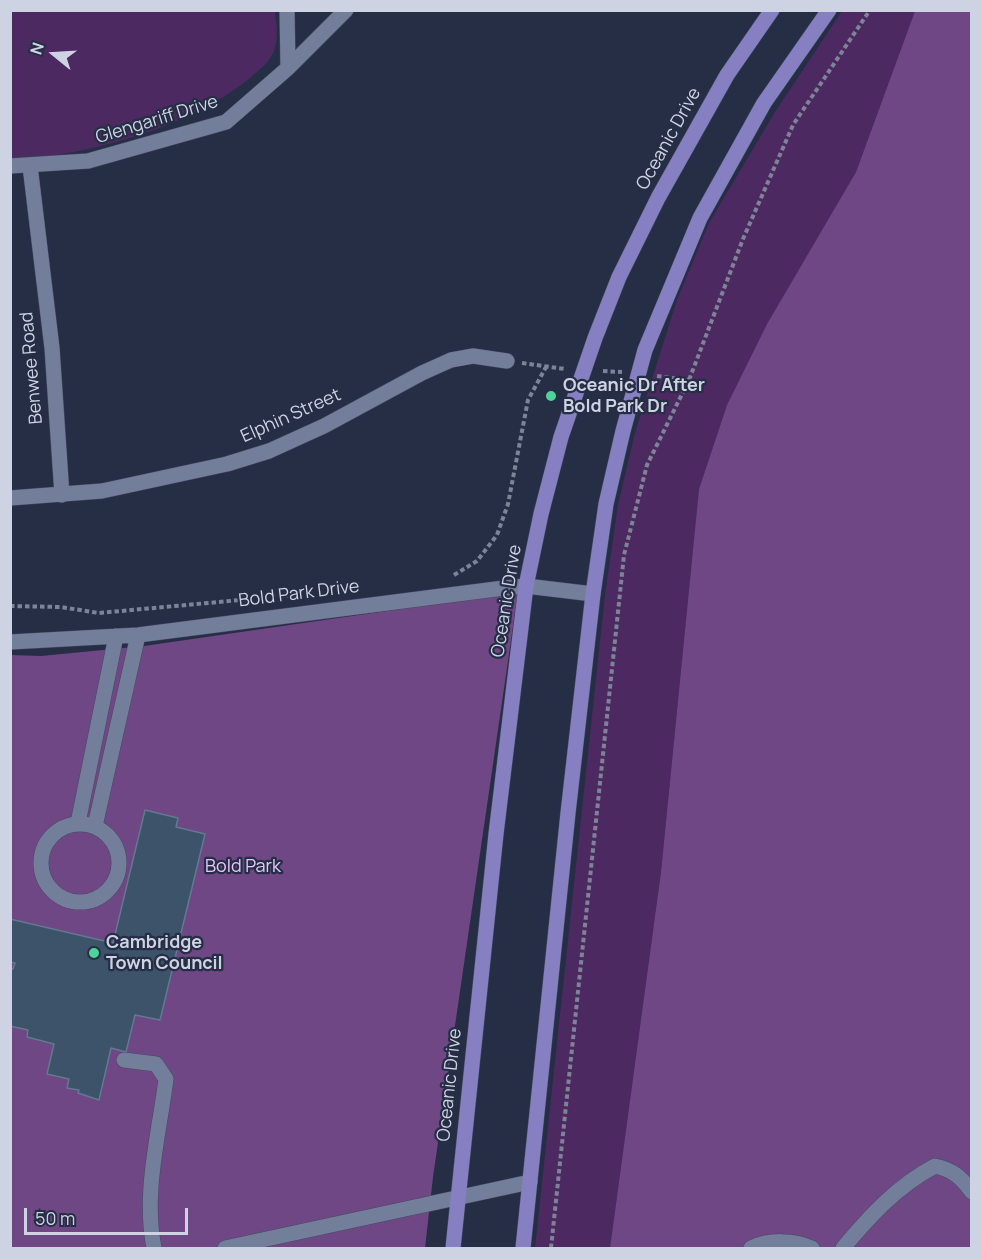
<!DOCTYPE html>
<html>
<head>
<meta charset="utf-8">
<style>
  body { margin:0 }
  #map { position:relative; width:982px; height:1259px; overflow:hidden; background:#262e46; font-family:Manrope,sans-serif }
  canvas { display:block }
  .frame { position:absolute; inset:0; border:12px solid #cdd3e3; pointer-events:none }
  .north { position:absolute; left:24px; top:24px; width:60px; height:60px; -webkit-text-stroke:4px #262e46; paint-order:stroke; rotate:288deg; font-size:16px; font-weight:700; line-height:24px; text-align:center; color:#cdd3e3 }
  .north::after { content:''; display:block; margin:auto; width:21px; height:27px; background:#cdd3e3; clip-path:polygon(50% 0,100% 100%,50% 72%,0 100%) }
  .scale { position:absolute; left:24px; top:1208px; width:164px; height:27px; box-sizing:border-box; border:3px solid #cdd3e3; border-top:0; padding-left:8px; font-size:18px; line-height:21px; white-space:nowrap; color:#cdd3e3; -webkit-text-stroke:4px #262e46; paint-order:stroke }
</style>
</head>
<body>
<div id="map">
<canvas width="982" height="1259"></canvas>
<div class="frame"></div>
<div class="north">N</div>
<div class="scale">50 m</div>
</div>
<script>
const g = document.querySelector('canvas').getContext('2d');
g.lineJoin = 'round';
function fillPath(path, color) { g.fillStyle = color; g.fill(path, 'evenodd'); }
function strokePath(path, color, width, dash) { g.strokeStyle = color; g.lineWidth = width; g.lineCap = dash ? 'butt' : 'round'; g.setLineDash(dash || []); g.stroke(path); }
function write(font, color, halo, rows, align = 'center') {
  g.font = font + ' Manrope,sans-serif'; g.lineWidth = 4.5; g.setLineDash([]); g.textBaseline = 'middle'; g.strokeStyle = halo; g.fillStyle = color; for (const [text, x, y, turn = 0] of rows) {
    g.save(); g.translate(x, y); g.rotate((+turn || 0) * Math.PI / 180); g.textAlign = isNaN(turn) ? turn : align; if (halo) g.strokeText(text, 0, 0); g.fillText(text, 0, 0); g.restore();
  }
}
fillPath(new Path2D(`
  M11 11H275C276 23 279 39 274 51 269 63 259 70 250 78 187 129 90 154 11 161Z
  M842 11H915L856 172 767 324 727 405 699 489 661 872 610 1248H535L605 595 618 505 635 433 677 300 709 223 775 112Z`), '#4d2961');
fillPath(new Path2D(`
  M915 11H971V1248H610L661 872 699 489 727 405 767 324 856 172Z
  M518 592 433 1177 425 1248H11V655L41 656 144 646Z`), '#6f4785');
const building = new Path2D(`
  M145 810 178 818 176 827 205 834 160 1020 135 1015 126 1052 111 1048 99 1100 78 1093 79 1090 67 1088 69 1079 47 1074 54 1044 27 1037 28 1030 10 1026V968L13 969 15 963 10 962V919L113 943Z`);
fillPath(building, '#3c5369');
strokePath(building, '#617991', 1.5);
const minor = new Path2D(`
  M287 10 288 68
  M10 166 88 161 226 122 288 68 346 10
  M30 166 52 348 62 495
  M10 498 102 491 227 464 269 451 324 426 422 373 451 360 473 356 507 361
  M10 642 138 635 504 588 526 586 593 594
  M78 823 116 636
  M41 863a39 39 0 1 1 78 0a39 39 0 1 1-78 0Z
  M95 826 138 635
  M124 1060 156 1064 166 1079C159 1135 143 1192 154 1248
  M225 1248 530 1182
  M751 1248C769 1239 794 1240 812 1248
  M843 1248C870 1216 897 1186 935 1166 953 1170 961 1177 972 1192`);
const major = new Path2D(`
  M453 1248 496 834 526 586 541 514 561 437 595 338 619 277 658 198 727 75 772 10
  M523 1248 568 813 593 594 606 504 623 431 645 350 700 218 764 103 829 10`);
strokePath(minor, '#444b5f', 16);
strokePath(major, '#444b5f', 16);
strokePath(new Path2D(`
  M522 363 565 369
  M603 371 622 372
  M657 376 689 380
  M454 575 477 561 497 535 508 504 528 400 546 367
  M10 606 61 607 99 613 295 595
  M551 1248 624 555 647 465 689 380 743 239 793 125 870 10`), '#7d8498', 4, [4.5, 3]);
strokePath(minor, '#737e9b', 15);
strokePath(major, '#8680c3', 15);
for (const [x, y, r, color] of [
  [551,396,6,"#4ed399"],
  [94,953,6,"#4ed399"]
]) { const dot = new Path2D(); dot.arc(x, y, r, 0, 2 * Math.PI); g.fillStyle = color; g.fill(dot); strokePath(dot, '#262e46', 2); }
write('18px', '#cdd3e3', '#262e46', [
  ["Glengariff Drive",157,120,-17],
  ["Oceanic Drive",669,139,-61],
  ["Benwee Road",32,368,-95],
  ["Elphin Street",291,416,-24],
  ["Bold Park Drive",299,594,-7],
  ["Oceanic Drive",507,601,-81],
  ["Oceanic Drive",450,1085,-84]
]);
write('bold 18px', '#cdd3e3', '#262e46', [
  ["Oceanic Dr After",563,386],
  ["Bold Park Dr",563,407],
  ["Cambridge",106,943],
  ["Town Council",106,964]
], 'left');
write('18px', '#e8c6fd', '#262e46', [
  ["Bold Park",243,867]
]);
</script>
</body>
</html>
